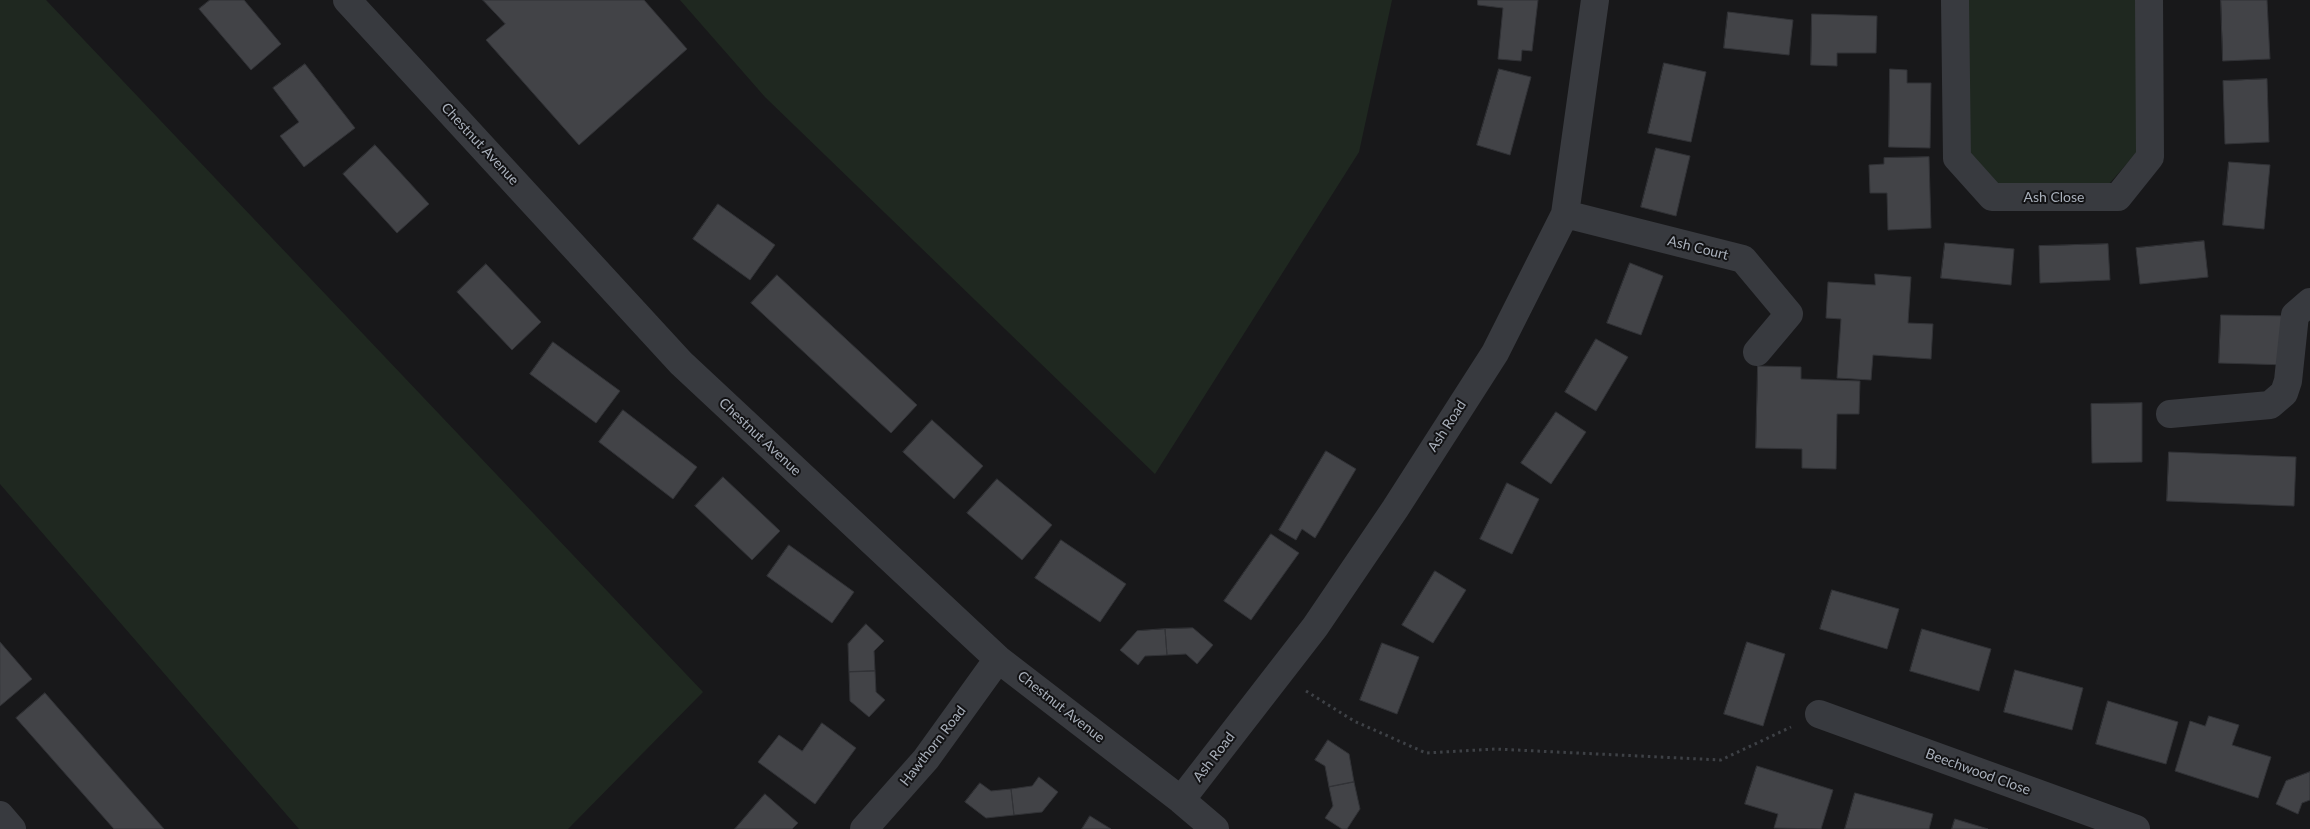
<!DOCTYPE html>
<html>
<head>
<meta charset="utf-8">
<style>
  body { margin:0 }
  canvas { display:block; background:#18181a }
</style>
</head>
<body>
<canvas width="2310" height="829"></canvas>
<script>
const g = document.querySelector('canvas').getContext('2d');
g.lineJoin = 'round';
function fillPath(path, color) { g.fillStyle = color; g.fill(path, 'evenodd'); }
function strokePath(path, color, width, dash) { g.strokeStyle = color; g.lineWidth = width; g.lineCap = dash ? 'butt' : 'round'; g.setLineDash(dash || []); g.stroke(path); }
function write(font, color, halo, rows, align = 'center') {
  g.font = font + ' Lato,sans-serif'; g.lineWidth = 4; g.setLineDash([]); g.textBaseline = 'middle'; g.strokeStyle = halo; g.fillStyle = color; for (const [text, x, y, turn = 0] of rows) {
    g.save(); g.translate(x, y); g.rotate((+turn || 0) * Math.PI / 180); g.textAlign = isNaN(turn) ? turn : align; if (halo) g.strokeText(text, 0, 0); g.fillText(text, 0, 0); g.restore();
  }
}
fillPath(new Path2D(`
  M0 0H46L703 692 568 829H299L0 484Z
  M680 0H1392L1359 152 1155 474 765 97Z
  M1965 0H2137V152L2109 184 1995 183 1969 153Z`), '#1f2820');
const building = new Path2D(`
  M210 0H244L281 44 251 70 199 9Z
  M483 0H644L687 49 579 145 486 40 505 24Z
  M1478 0H1538L1532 51 1522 50 1521 61 1498 59 1503 8 1478 5Z
  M2221 0H2267L2270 59 2223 61Z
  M1728 12 1793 20 1789 55 1724 48Z
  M1812 14 1877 16 1876 53H1837V66L1811 65Z
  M1664 63 1706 72 1691 142 1648 133Z
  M305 64 355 128 304 167 280 136 299 122 273 88Z
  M1499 69 1531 77 1510 155 1477 145Z
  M1890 69 1907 70V83H1931L1930 148 1889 147Z
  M2267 79 2269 142 2225 144 2223 81Z
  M375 145 429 204 397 233 343 174Z
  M1656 148 1690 156 1676 216 1641 207Z
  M1929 157 1931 228 1888 230 1887 193H1870L1869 165 1884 164V158Z
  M2229 162 2270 165 2264 229 2223 225Z
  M718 204 775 245 750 280 693 239Z
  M2204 241 2208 277 2140 284 2136 248Z
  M1945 243 2014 249 2011 285 1941 278Z
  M2108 244 2110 280 2040 283 2039 246Z
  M1630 263 1663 276 1641 335 1607 323Z
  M486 264 541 322 512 350 457 292Z
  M1875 274 1911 277 1908 323 1933 324 1931 359 1873 355 1871 380 1837 378 1841 319 1826 318 1828 282 1875 285Z
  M777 275 917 405 891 433 751 303Z
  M2221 315 2290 316 2289 365 2219 363Z
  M1596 339 1628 357 1596 411 1565 392Z
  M553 342 620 391 596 423 530 374Z
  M1758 366 1801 367V379L1860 381 1859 414H1837L1836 469 1802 468V449L1756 448Z
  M2142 403V462L2092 463 2091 404Z
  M623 410 697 467 673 499 599 442Z
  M1556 412 1586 432 1551 484 1521 463Z
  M932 420 983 466 954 499 903 452Z
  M1326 451 1356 469 1315 538 1302 529 1296 540 1279 530Z
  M2169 452 2296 457 2294 506 2167 501Z
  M723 477 780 531 752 560 695 506Z
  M997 479 1052 525 1022 560 967 513Z
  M1507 483 1539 499 1512 554 1480 539Z
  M1271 534 1299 553 1251 620 1224 601Z
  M1061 540 1126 584 1100 622 1035 578Z
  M789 545 854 592 832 623 767 576Z
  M1435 571 1466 590 1433 643 1402 625Z
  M1832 590 1899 609 1887 649 1820 629Z
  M866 624 884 641 874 651 875 671 849 672 848 644Z
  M1193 628 1213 645 1197 664 1186 654 1167 655 1165 629Z
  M1165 629 1167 655 1145 656 1138 665 1120 650 1137 631Z
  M1922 629 1991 649 1979 691 1910 671Z
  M0 642 32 679 0 706Z
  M1747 642 1785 654 1763 726 1724 714Z
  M1382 643 1419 657 1397 714 1360 700Z
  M2015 670 2083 688 2072 730 2004 712Z
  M875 671 876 692 885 700 869 717 850 701 849 672Z
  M45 693 164 829H114L16 718Z
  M2108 701 2178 722 2166 764 2096 744Z
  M2209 716 2239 725 2232 745 2271 757 2258 798 2175 771 2190 721 2205 726Z
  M822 723 856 748 815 804 758 762 779 735 802 751Z
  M1328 740 1349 754 1354 782 1329 787 1325 766 1315 760Z
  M1757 766 1833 790 1821 829 1774 828 1778 814 1745 804Z
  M2310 772V800L2302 803 2298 814 2276 804 2286 781Z
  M1039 777 1058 792 1042 812 1014 815 1011 789 1032 786Z
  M1354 782 1360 809 1347 829H1342L1325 818 1333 806 1329 787Z
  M980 783 991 791 1011 789 1014 815 986 818 965 802Z
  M1855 793 1933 814 1929 829H1845Z
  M765 794 798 823 792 829H735Z
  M1090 816 1111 829H1082Z
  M1955 819 1988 829H1952Z`);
fillPath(building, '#424347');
strokePath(building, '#313236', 1);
strokePath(new Path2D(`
  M1306 691 1354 721 1426 753 1495 749 1721 760 1791 727`), '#3e4146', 3, [2.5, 4]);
strokePath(new Path2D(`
  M347 0 681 363 998 659 1181 800 1215 829
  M1955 0 1957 158 1992 197H2118L2150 157 2149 0
  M1565 214 1743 259 1789 314 1757 352
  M2170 414 2270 405 2284 393 2288 381 2295 315 2310 302
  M1819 714 2136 829
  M1181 800 1315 627 1395 509 1495 353 1565 214 1595 0
  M0 815 12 829
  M864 829 926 759 998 659`), '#383a3f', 28);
write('14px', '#a9b0bb', '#131315', [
  ["Chestnut Avenue",480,144,47],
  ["Ash Close",2054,197],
  ["Ash Court",1698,248,14],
  ["Ash Road",1447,426,-57],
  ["Chestnut Avenue",760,437,43],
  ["Chestnut Avenue",1061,707,38],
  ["Hawthorn Road",933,746,-52],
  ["Ash Road",1214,757,-52],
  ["Beechwood Close",1978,772,20]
]);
</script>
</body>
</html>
